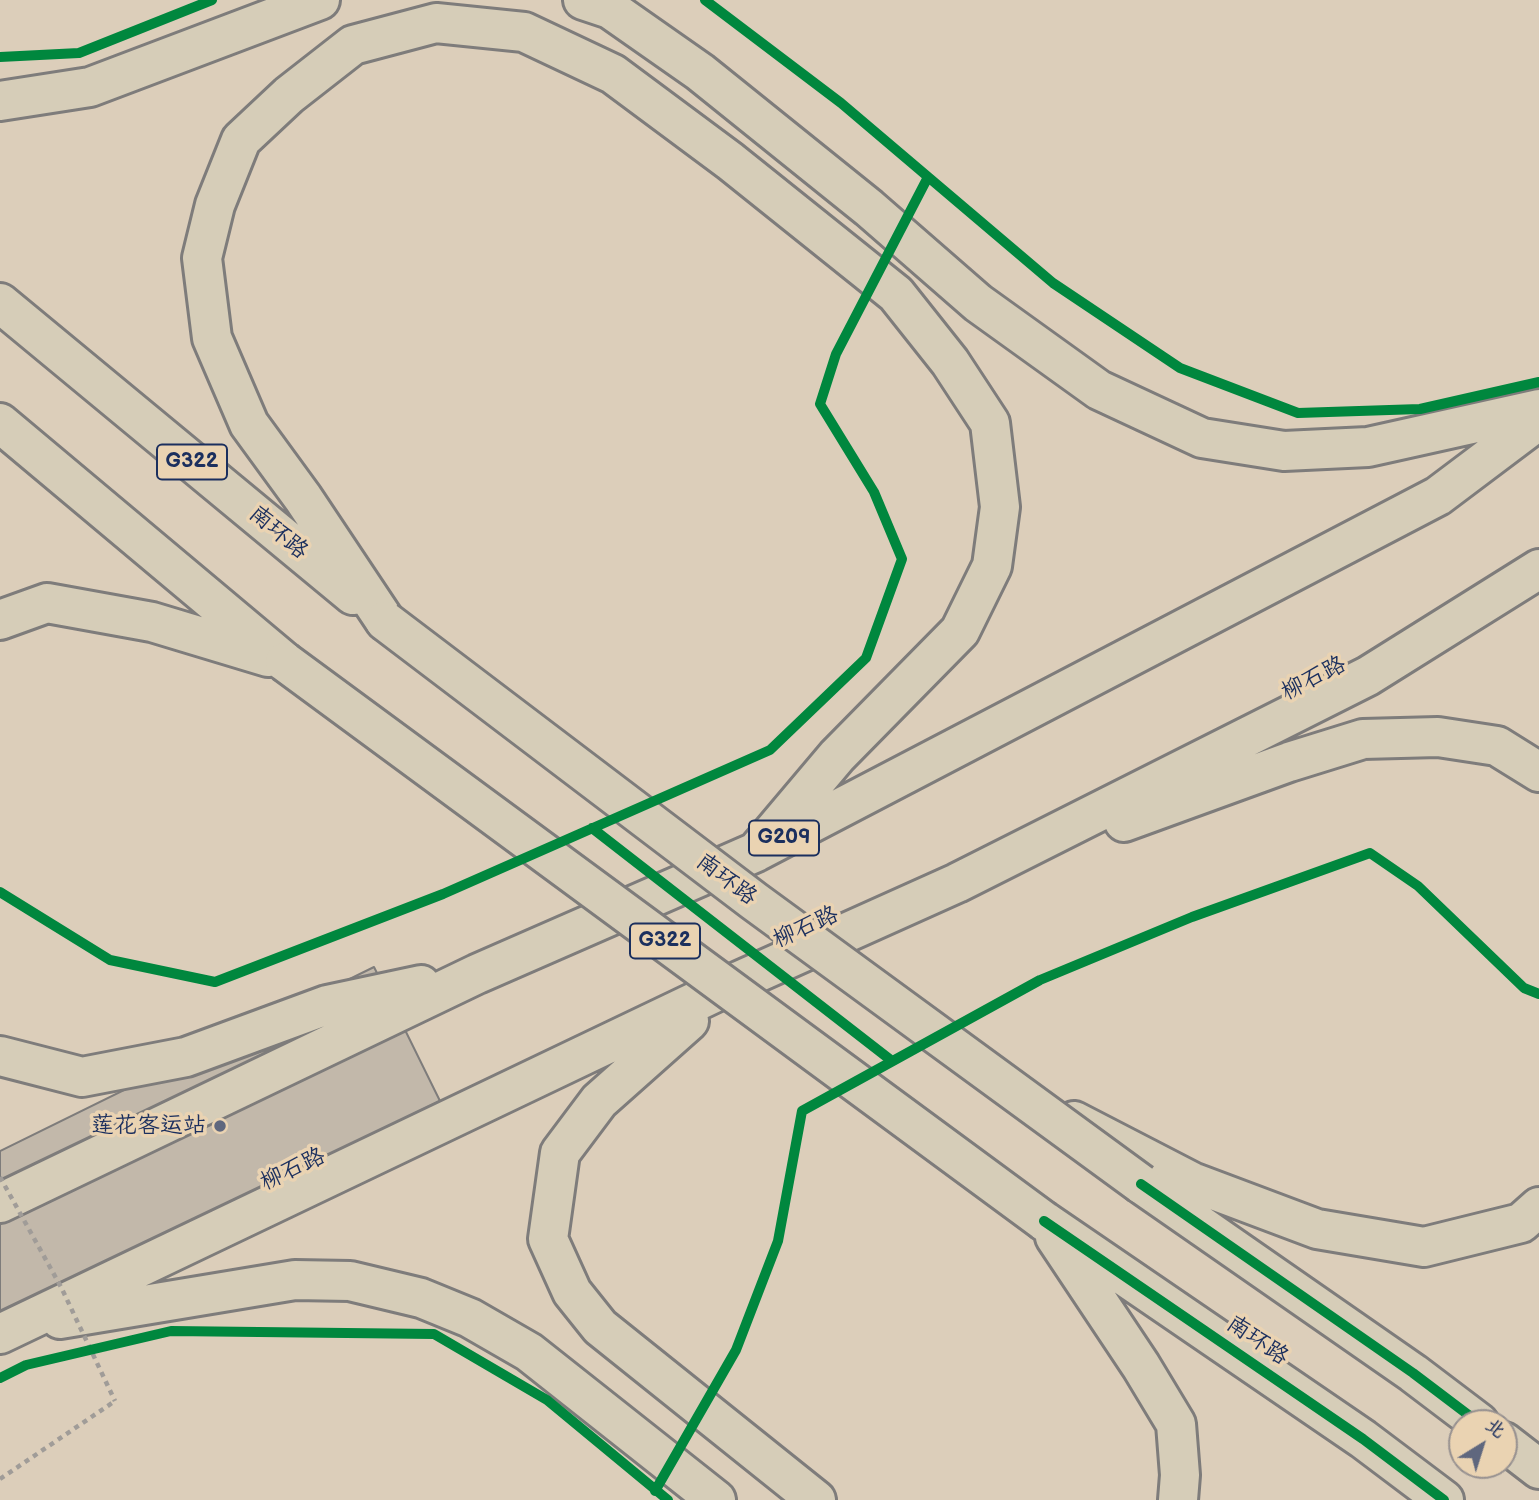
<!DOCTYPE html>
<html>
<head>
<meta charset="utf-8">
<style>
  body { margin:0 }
  #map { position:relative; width:1539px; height:1500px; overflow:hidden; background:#dcceba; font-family:"Balsamiq Sans","LXGW WenKai TC",sans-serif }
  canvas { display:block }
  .north { position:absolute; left:1448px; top:1409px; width:70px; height:70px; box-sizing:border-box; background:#ead3b2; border:2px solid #979190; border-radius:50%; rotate:38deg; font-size:19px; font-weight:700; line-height:28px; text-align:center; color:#1b2f5e }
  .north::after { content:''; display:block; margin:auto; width:24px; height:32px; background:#5f677e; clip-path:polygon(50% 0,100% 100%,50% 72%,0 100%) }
</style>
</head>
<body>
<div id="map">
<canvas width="1539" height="1500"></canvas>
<div class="north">北</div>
</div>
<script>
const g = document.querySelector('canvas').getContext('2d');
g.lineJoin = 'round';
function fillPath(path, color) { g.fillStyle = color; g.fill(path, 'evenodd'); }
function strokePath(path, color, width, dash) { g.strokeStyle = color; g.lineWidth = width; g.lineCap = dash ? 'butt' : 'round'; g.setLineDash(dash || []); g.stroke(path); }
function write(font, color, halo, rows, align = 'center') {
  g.font = font + ' "Balsamiq Sans","LXGW WenKai TC",sans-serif'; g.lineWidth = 7; g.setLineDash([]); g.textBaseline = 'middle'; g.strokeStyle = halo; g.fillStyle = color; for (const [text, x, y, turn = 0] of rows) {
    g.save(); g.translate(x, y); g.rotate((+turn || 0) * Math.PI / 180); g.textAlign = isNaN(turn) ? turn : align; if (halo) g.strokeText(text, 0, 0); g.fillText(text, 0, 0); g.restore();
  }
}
const building = new Path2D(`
  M374 967 440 1101 0 1317V1151Z`);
fillPath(building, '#c2b8aa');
strokePath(building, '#7e7c7b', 2);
const trunk = new Path2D(`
  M583 0 610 9 700 72 869 208 978 303 1099 390 1202 438 1284 451 1368 447 1539 409
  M0 101 90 87 320 0
  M0 303 353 595
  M0 423 285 662
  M0 620 47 603 152 622 268 657
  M385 621 303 498 249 424 212 338 202 258 215 205 241 140 289 95 353 45 436 23 524 32 613 74 730 161 896 294 950 362 990 423 1000 507 992 566 960 631 837 756 756 852
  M1124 822 1289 762 1363 739 1438 737 1497 746 1539 772
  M689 1021 599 1101 560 1153 548 1239 572 1292 600 1327 816 1500
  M0 1056 82 1077 186 1057 327 1005 421 985
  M1074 1121 1192 1182 1317 1229 1424 1247 1521 1223 1539 1207
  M1141 1184 1413 1373 1479 1423
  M0 1203 477 974 756 852 1438 496 1539 420
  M1044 1221 1363 1439 1444 1500
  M1055 1237 1141 1366 1176 1424 1180 1475 1178 1500
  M60 1319 295 1280 350 1281 421 1298 470 1318 529 1352 716 1500
  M0 1334 741 980 957 883 1368 676 1539 569
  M1504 1442 1539 1469`);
strokePath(trunk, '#7e7c7b', 44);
strokePath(new Path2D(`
  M0 1479 115 1401`), '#a09c98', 4.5, [5, 5]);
strokePath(trunk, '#d6cdb8', 38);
const trunkBridge = new Path2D(`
  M385 621 754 901 1141 1184
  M285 662 1044 1221`);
strokePath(trunkBridge, '#7e7c7b', 44, []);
strokePath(new Path2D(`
  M0 1177 61 1287 115 1401`), '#a09c98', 4.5, [5, 5]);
strokePath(trunkBridge, '#d6cdb8', 38);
strokePath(new Path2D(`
  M705 0 841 103 1053 283 1180 368 1298 413 1420 409 1539 382
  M0 57 79 53 212 0
  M592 828 892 1061
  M0 892 110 960 215 982 443 894 770 750 866 658 902 559 874 492 820 404 836 354 928 177
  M1141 1184 1413 1373 1479 1423
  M1044 1221 1363 1439 1444 1500
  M0 1378 26 1365 171 1331 434 1334 547 1400 668 1500
  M655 1491 736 1350 778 1241 802 1111 1040 980 1192 917 1370 853 1418 886 1524 988 1539 994`), '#00873e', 10);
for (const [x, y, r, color] of [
  [220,1126,7,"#5f677e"]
]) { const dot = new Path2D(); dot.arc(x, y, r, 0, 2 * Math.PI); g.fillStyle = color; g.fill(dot); strokePath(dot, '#ead3b2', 2.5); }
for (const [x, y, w] of [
  [192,462,70],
  [784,838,70],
  [665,941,70]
]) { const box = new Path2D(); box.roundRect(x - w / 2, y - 17.5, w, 35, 5); g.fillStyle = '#ead3b2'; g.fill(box); strokePath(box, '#1b2f5e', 2); }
write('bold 21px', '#1b2f5e', null, [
  ["G322",192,462],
  ["G209",784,838],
  ["G322",665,941]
]);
write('23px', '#1b2f5e', '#ead3b2', [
  ["南环路",278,533,40],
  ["柳石路",1314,679,-27],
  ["南环路",726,880,37],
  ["柳石路",806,928,-24],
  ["柳石路",293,1170,-25],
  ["南环路",1257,1341,34]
]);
write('23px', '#1b2f5e', '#ead3b2', [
  ["莲花客运站",206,1126]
], 'right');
</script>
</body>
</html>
